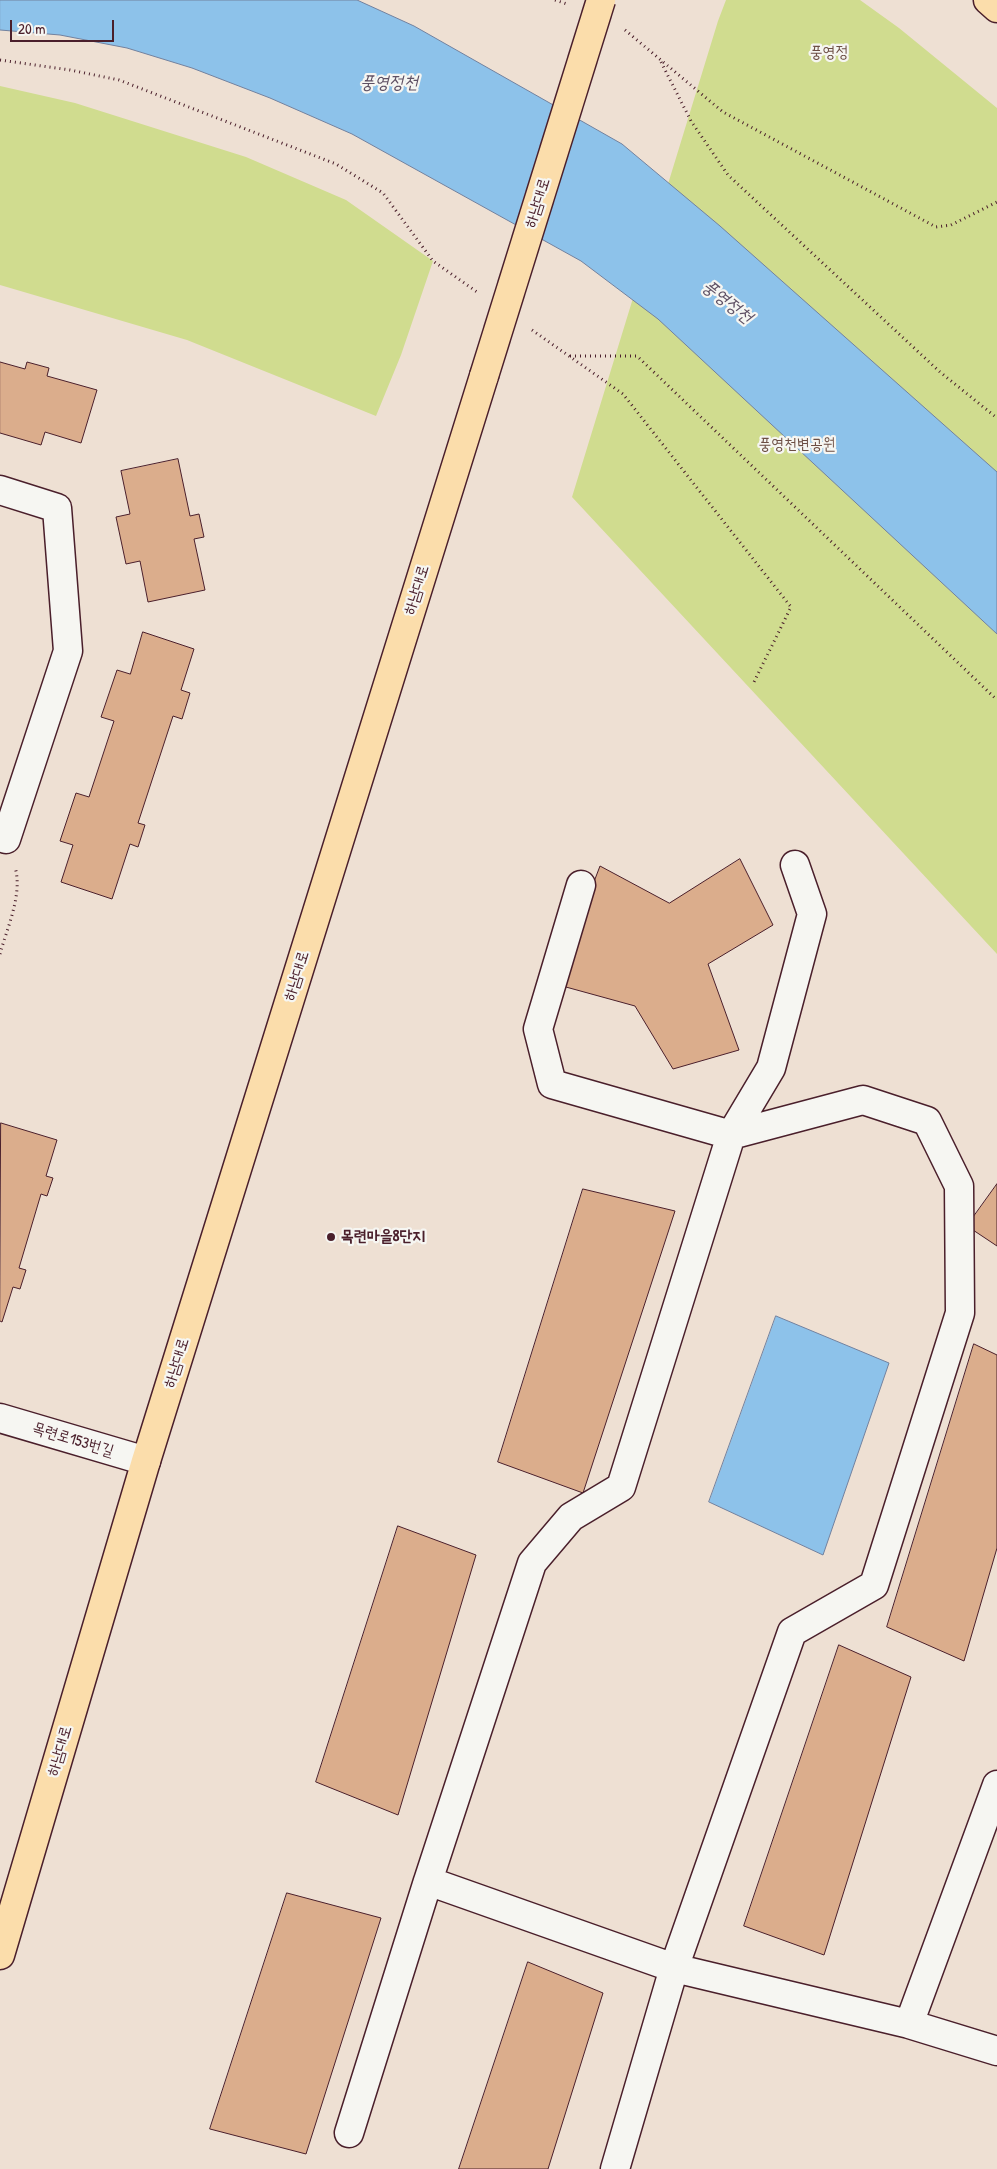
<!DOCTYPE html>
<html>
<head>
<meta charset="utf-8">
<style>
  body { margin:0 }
  #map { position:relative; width:997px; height:2169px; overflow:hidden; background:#eee0d3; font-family:"Patrick Hand",sans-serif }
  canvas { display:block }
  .scale { position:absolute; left:10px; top:20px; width:104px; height:22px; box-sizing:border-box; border:2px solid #4a1f2b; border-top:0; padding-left:6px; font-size:15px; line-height:18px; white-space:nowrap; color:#4a1f2b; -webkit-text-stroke:4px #f6f6f2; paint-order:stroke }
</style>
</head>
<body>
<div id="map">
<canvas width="997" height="2169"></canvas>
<div class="scale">20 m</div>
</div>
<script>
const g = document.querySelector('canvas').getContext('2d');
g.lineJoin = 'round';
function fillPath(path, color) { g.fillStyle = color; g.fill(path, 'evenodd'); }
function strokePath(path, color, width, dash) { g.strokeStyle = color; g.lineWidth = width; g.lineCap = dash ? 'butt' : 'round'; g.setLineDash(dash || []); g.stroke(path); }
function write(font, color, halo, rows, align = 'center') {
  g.font = font + ' "Patrick Hand","Poor Story",sans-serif'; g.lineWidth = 4.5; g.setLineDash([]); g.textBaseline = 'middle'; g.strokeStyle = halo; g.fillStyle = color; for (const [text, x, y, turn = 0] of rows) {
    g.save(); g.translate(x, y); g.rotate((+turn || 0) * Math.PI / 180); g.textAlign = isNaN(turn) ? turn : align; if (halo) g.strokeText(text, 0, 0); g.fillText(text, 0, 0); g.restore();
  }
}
fillPath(new Path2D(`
  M726 0H860L899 28 997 108V954L572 497 718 21Z
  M0 86 75 103 246 157 346 200 433 261 401 355 376 416 187 340 0 285Z`), '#d0dc8f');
const water = new Path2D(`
  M0 0H357L414 26 622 144 720 226 997 472V634L658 319 581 261 352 134 270 98 192 68 127 48 60 35 0 30Z
  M776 1316 889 1363 823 1555 709 1502Z`);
fillPath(water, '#8dc2ea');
strokePath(water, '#72819e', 1);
const building = new Path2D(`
  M0 362 25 369 27 362 49 368 47 376 97 390 81 443 45 432 41 445 0 433Z
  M178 459 190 516 199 514 204 537 194 539 205 590 148 602 140 561 126 564 116 517 130 514 121 471Z
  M143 632 194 649 181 690 190 693 182 719 173 716 138 823 145 825 138 847 130 844 112 899 61 882 73 845 60 841 76 793 89 797 114 721 101 717 117 670 130 674Z
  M740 859 773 925 708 964 739 1050 673 1069 635 1006 555 984 600 866 669 903Z
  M1 1123 57 1140 46 1176 53 1178 47 1196 41 1194 19 1268 26 1270 20 1289 13 1287 2 1322 0 1321Z
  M997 1184V1246L967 1226Z
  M583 1189 675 1211 583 1493 498 1462Z
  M974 1344 997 1355V1548L964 1661 887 1627Z
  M398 1526 476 1555 398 1815 316 1782Z
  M839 1645 911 1677 824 1955 744 1926Z
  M287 1893 381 1918 306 2154 210 2129Z
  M528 1962 603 1993 548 2169H459Z`);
fillPath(building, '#dbad8c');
strokePath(building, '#4a1f2b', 1);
const minor = new Path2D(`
  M0 490 57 508 68 651 6 839 0 837
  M731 1135 771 1068 812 914 795 865
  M0 1418 146 1461
  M428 1881 532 1563 571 1517 621 1487 731 1135 552 1084 538 1029 581 885
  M909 2024 997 1785
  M349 2133 428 1881 674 1968 909 2024 997 2051
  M615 2169 674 1968 792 1632 874 1585 960 1313 959 1186 927 1121 863 1100 731 1135`);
const major = new Path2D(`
  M988 0 997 8
  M0 1955 146 1461 484 376`);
strokePath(minor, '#4a1f2b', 31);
strokePath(major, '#4a1f2b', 31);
strokePath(new Path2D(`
  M555 0 567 4
  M625 30 723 112 936 227 951 225 997 202
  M0 60 70 70 119 80 336 164 383 193 433 261 477 292
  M661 62 691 121 728 175 940 372 997 418
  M532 330 623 394 791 607 754 682
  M570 356H637L997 700
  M0 954C7 928 23 894 15 867`), '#4a1f2b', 3, [1, 4]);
strokePath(minor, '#f6f6f2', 28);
strokePath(major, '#fbddab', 28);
const majorBridge = new Path2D(`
  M484 376 601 0`);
strokePath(majorBridge, '#4a1f2b', 31, []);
strokePath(majorBridge, '#fbddab', 28);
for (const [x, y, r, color] of [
  [331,1237,5,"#4a1f2b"]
]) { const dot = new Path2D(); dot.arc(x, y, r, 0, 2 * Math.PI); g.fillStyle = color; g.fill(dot); strokePath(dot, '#f6f6f2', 2); }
write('16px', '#6c4e44', '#f6f6f2', [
  ["풍영정",829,53],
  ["풍영천변공원",797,445]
]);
write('16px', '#4a1f2b', '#f6f6f2', [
  ["하남대로",538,203,-73],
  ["하남대로",417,590,-73],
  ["하남대로",297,976,-73],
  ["하남대로",177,1363,-73],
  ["목련로153번길",73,1440,17],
  ["하남대로",60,1751,-74]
]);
write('bold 16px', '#4a1f2b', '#f6f6f2', [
  ["목련마을8단지",341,1237]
], 'left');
write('italic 18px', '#5e5064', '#f6f6f2', [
  ["풍영정천",389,83],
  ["풍영정천",727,302,38]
]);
</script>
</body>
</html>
